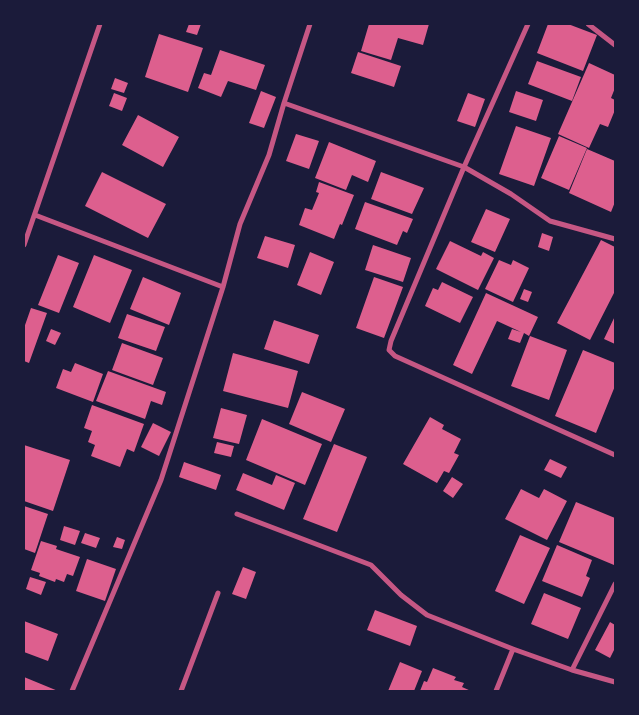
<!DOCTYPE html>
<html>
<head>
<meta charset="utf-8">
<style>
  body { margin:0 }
  #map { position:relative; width:639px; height:715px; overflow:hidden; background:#1b1b3a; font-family:"DejaVu Sans",sans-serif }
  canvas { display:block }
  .frame { position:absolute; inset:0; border:25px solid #1b1b3a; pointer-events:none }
</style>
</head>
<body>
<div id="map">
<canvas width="639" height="715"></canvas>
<div class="frame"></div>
</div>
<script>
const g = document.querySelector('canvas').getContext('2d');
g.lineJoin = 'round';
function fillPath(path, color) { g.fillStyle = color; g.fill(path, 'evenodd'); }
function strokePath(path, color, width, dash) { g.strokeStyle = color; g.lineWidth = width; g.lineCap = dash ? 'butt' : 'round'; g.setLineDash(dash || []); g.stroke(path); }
fillPath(new Path2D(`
  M189 24H201L197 35 186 32Z
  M369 24H429L423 45 398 38 391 60 361 51Z
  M548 24H568L597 35 583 71 537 53Z
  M159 34 203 48 188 92 145 77Z
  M220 50 265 65 256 90 228 81 221 97 198 88 204 73 211 75Z
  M358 52 401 66 394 87 351 73Z
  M537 61 581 77 572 101 528 84Z
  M589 63 615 75V88L611 98 615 100V110L608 127 600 124 589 148 558 134Z
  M115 78 128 83 124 93 111 89Z
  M261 91 276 97 264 128 249 123Z
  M516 91 543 100 536 121 509 112Z
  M114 93 127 98 122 111 109 106Z
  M468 93 485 99 475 127 457 121Z
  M138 115 179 137 163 167 122 145Z
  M516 126 551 138 534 186 499 174Z
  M296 134 319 141 309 169 286 161Z
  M559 136 587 148 569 190 541 178Z
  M329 142 376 161 368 182 352 175 346 190 315 178Z
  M587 149 615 161V202L611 212 569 193Z
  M102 172 166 204 148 238 85 206Z
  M381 172 424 188 412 214 371 199Z
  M319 182 354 195 342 225 340 224 334 239 299 225 305 208 312 210 319 193 316 192Z
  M365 202 413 219 407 233 403 231 397 245 355 229Z
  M486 209 510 219 495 252 471 242Z
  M542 233 553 237 549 251 538 247Z
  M265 236 295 245 288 268 257 258Z
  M601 240 615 247V291L590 340 557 323Z
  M450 241 481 256 483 252 494 258 478 290 436 269Z
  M373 245 411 258 403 282 365 270Z
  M310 252 334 262 321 295 297 285Z
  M58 255 79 263 59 313 38 305Z
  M94 255 132 270 110 323 73 307Z
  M499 260 511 265 513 260 529 268 513 302 485 289Z
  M143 277 181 293 169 325 130 309Z
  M374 277 403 287 384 338 356 328Z
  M442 282 473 297 460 323 425 306 433 288 438 290Z
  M524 289 532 292 528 302 520 299Z
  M486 293 538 317 529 336 524 333 520 343 508 339 512 329 521 332 497 321 472 374 453 365Z
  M31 308 47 313 29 363 24 361V328Z
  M127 314 165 327 156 351 118 338Z
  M615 316V344L604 339Z
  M274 320 319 335 309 364 264 349Z
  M51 329 61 333 55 345 46 341Z
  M530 336 567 350 549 400 511 386Z
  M122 343 163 358 153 385 112 370Z
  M583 350 615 363V386L596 433 555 416Z
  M233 353 298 371 288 408 223 391Z
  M75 363 103 374 93 402 56 388 63 369 71 372Z
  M108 371 166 392 162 405 151 401 145 419 96 401Z
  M302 392 345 409 331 442 289 424Z
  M92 405 144 424 134 452 127 449 120 467 91 456 95 445 88 442 92 431 84 428Z
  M221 408 247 415 239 444 213 438Z
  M430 417 444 425 442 429 461 439 454 453 459 455 449 473 444 471 437 483 403 464Z
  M262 419 322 444 305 485 246 460Z
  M153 423 171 432 159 456 141 447Z
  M217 442 234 446 231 457 214 453Z
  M334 444 367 457 337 532 303 519Z
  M24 445 70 460 53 511 24 501Z
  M550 459 567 467 561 478 544 470Z
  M184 462 221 475 216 490 179 477Z
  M243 473 272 485 276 475 295 483 284 510 236 490Z
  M452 477 463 484 453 498 443 491Z
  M521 489 539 498 544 489 567 501 547 540 505 519Z
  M576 502 615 518 614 565 559 542Z
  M24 506 48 514 35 553 24 549Z
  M64 526 80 531 75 545 60 540Z
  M85 533 100 538 96 548 81 543Z
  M520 535 550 548 524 604 495 591Z
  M117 537 125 540 122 549 113 547Z
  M41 541 57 546 56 549 80 557 73 576 67 574 64 582 56 579 55 582 39 576 40 573 31 570Z
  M557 545 592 560 586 576 590 578 582 597 542 581Z
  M87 559 116 569 105 601 76 591Z
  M243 567 256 572 246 599 232 594Z
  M30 577 46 582 41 595 26 589Z
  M544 593 581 608 568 639 531 624Z
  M375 610 417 626 410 646 367 630Z
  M24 621 58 634 48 661 24 652Z
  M610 622 615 625V648L610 658 595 650Z
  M400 662 422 671 414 691H388Z
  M433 668 456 677 454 680 464 683 462 687 471 691H420L424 681 427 682Z
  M24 677 58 691H24Z`), '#dd5f8e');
strokePath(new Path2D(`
  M528 24 464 167 391 341 389 350 395 356 615 455
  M588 24 615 45
  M284 103 464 167 511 194 550 221 615 239
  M35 215 223 287
  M24 245 100 24
  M237 514 371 565 401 595 427 615 513 649 572 670 615 682
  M572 670 615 584
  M72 691 161 480 223 287 240 224 269 155 284 103 310 24
  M181 691 218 593
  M496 691 513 649`), '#c65784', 5);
</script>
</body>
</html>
